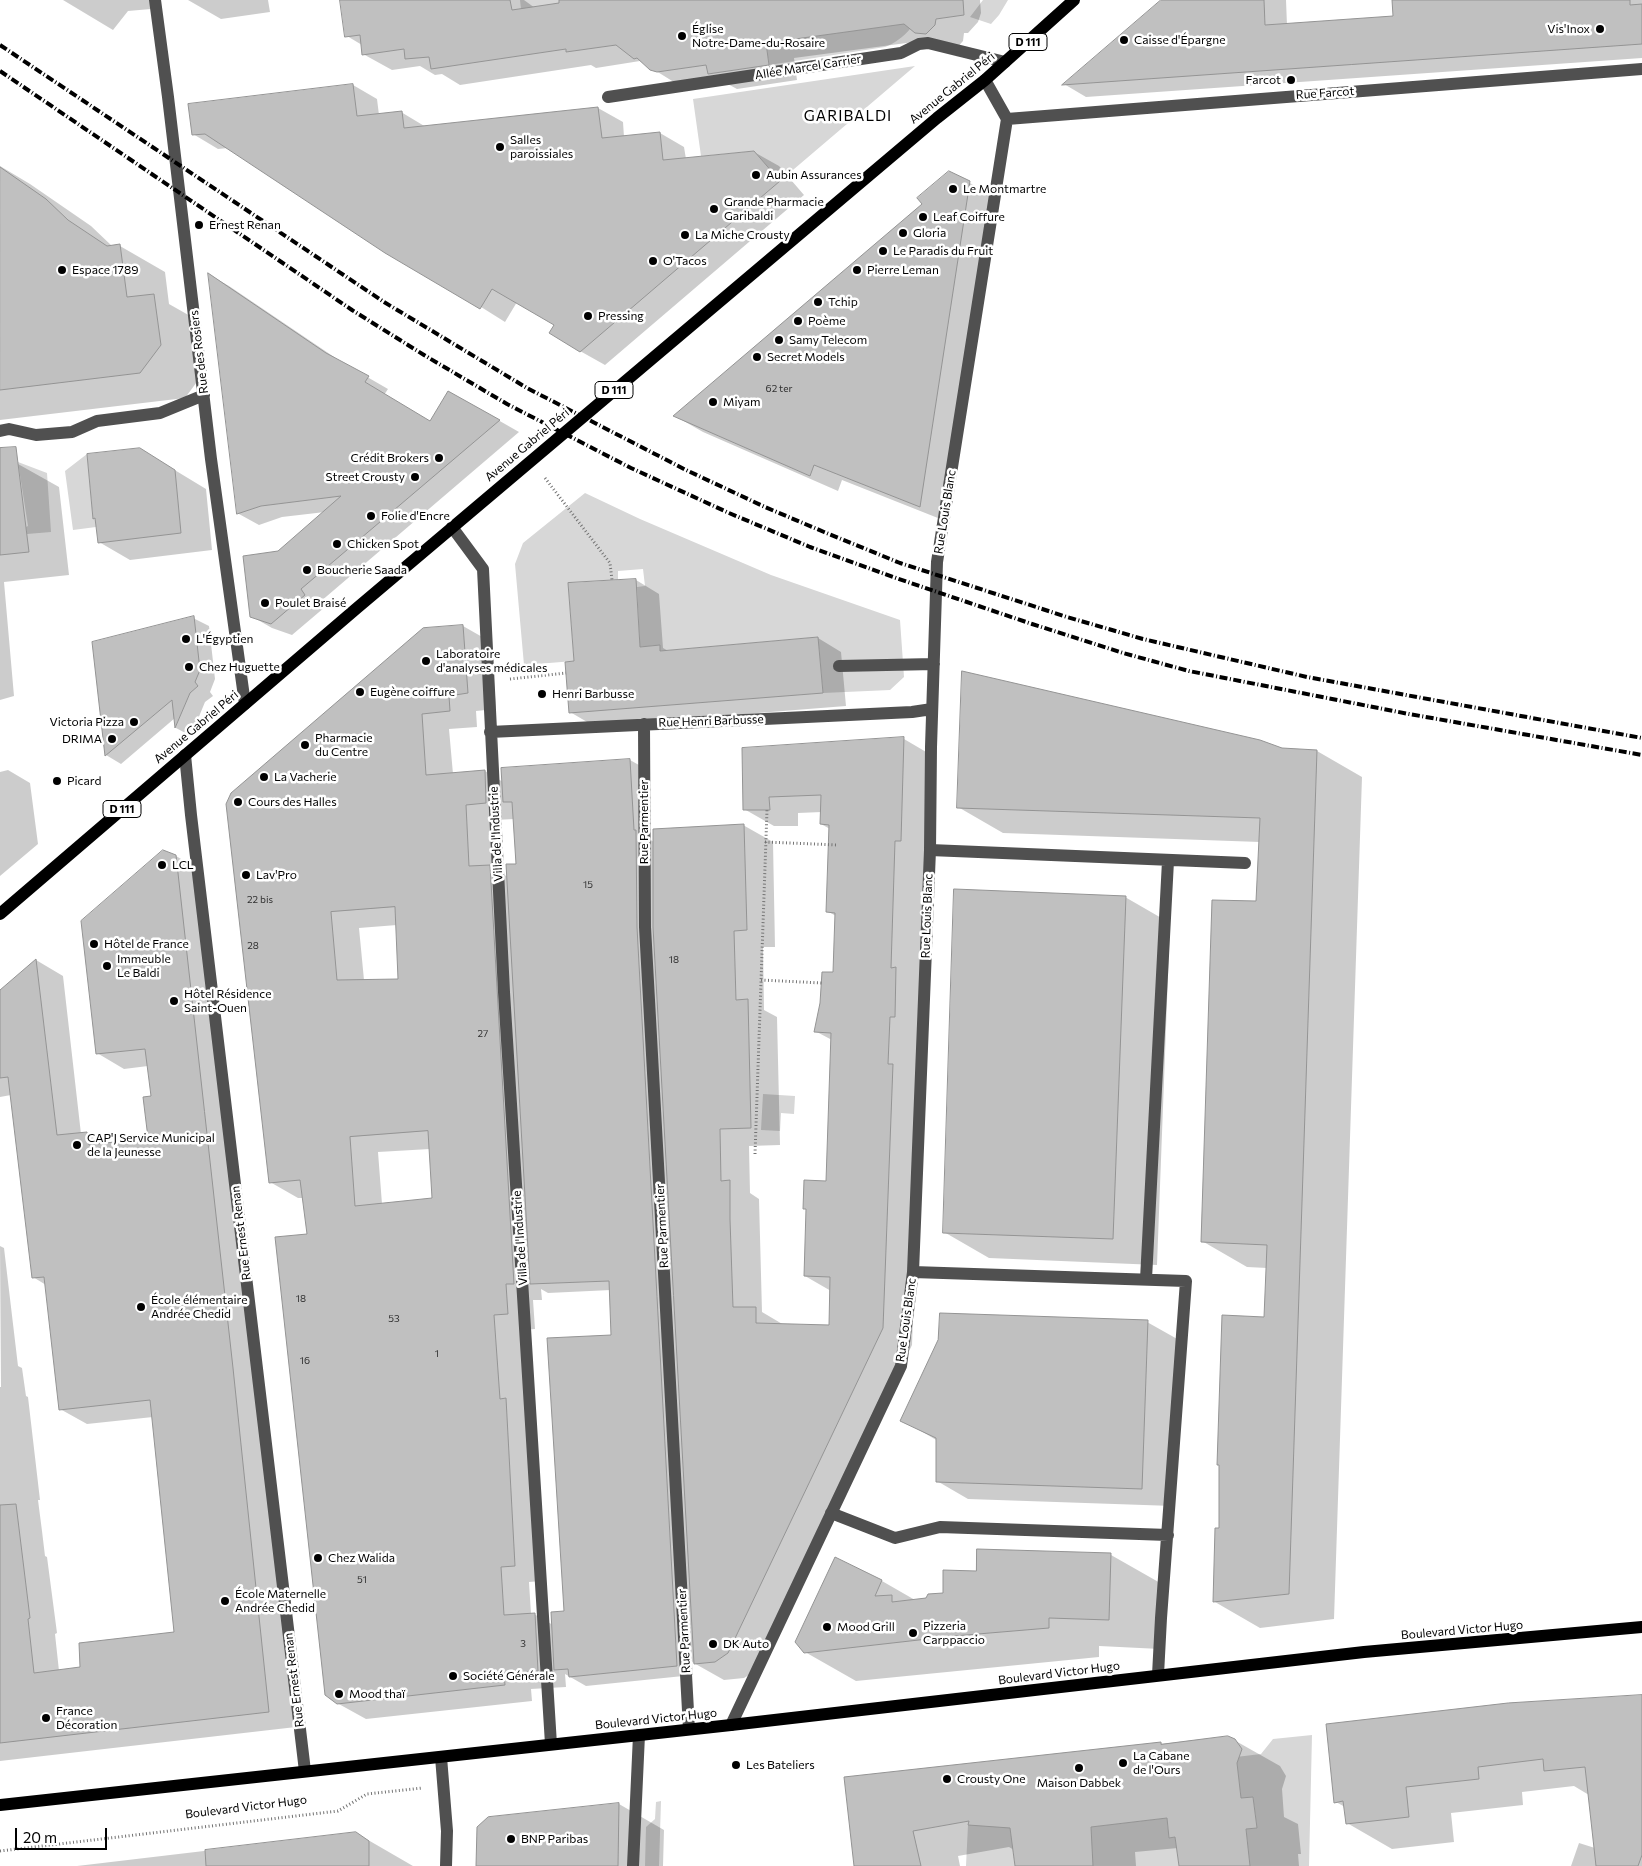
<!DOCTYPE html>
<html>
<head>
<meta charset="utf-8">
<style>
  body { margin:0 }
  #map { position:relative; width:1642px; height:1866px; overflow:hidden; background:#fff; font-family:Commissioner,sans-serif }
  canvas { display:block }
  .scale { position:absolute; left:15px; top:1828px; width:92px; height:22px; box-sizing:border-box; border:2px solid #000; border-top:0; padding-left:6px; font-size:15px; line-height:18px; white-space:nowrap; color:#000; -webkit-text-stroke:4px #fff; paint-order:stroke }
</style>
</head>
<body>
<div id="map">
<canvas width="1642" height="1866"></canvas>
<div class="scale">20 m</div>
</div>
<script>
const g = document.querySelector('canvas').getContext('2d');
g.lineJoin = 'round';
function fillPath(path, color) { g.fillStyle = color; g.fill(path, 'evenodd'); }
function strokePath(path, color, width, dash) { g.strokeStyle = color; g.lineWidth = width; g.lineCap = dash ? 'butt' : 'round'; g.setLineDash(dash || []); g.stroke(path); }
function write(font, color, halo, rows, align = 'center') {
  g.font = font + ' Commissioner,sans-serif'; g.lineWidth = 5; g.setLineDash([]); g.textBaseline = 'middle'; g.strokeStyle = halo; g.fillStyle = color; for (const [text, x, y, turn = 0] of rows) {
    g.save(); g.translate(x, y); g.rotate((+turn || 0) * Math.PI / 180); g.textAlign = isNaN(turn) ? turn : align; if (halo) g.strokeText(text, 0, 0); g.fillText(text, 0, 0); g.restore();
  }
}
fillPath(new Path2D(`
  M520 0H559L560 11 521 9Z
  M983 0H1008L999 15 991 24 970 17Z
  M908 23 910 29C903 37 895 43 885 47L769 65 766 43Z
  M915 66 780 181 754 151 701 156 693 99Z
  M87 454 93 518H95L96 527 73 530 65 471Z
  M18 462 47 473 51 532 27 534 26 527 28 526Z
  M585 493 640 519 771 575 900 620 904 677 890 690 823 693 818 637 660 651V645L640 647 637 587 645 586 643 569 618 571V580L568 583 574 661 524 665 515 564 523 543Z
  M763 1094 795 1096 794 1114 781 1113 780 1131 761 1130Z
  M1312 1735 1309 1866H1250L1246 1829 1257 1828 1253 1797 1241 1798 1236 1757 1261 1754 1273 1739Z
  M661 1801 659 1866H645L646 1827 655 1819 656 1802Z
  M1167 1818 1169 1838 1175 1837 1179 1866H1093L1092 1855 1081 1828Z
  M1010 1823 1015 1866H966L968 1825Z`), '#d7d7d7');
fillPath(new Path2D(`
  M63 0H150L151 9 128 11 113 30Z
  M188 0H268L270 12 221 19Z
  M341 0H524L535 8 561 4 560 0H980L981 13 978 22 968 33H964L963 41 955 50 929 40 794 58 797 80 737 89 724 82 677 84 640 61 596 68 591 65 460 85 442 74 435 75 420 66 392 70 363 54 362 45 347 36Z
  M1163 0H1286L1287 25 1477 12 1417 0H1642V58L1086 97 1064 84Z
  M353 85 377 99 379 115 401 112 426 127 598 108 623 122 624 137 660 133 684 147 686 159 754 152 779 166 804 195 605 365 580 351 556 325 517 302 505 322 228 148 218 149 193 134Z
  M0 166 30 184 91 226 112 246H120L165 272 169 304 199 321 205 371 185 398 0 420Z
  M949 172 998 198 948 522 842 480 838 491 703 432 675 416 924 204Z
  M210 275 229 286 343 363 388 389 384 395 430 422 449 392 519 432 320 602 325 607 292 635 272 628 251 616 278 553 325 512 282 517 259 525 239 514Z
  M140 449 206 489 212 550 130 560 99 542 96 519 94 518Z
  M18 464 59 487 69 575 4 582 14 696 0 700V466Z
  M636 580 659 594 663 648 670 652 818 638 841 652 846 706 594 726 570 712 575 662Z
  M193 618 209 626 215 679 210 692 213 696 205 702 191 736 176 728 175 718 121 764 106 755 93 643Z
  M463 626 491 642 496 709 476 711 477 727 449 729 453 774 485 771 503 782 630 760 646 769 649 839 654 842 743 825 773 842 775 947H763L764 1010 777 1017 780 1145 749 1146 750 1193 759 1199 762 1312 784 1325 830 1326 831 1291 805 1276 807 1210 804 1208 827 1182 832 1040 815 1031 834 973 836 916 827 911 830 829 821 824 822 812 798 813V826H774L744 809 743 750 904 739 933 756 912 1345 757 1670 744 1678 724 1680 692 1662 693 1675 586 1686 565 1674 566 1687 531 1689 532 1701 366 1719 337 1703 308 1235 304 1198H298L270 1182 227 804ZM515 819 517 865 508 877 496 870 494 820ZM397 925 400 980H364L359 928ZM430 1149 433 1199 382 1204 378 1152ZM541 1289 548 1293 611 1290 612 1336 566 1612 553 1625 534 1614H531L529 1582 542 1581 522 1330 535 1329 533 1300H542Z
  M1282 750 1317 751 1362 777 1334 1619 1260 1628 1215 1602 1265 1318 1267 1268 1247 1267 1202 1241 1257 902 1260 842 1003 833 958 807Z
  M8 770 30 783 38 844 0 876V772Z
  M176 856 203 872 296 1727 0 1761V1387H1L0 1246 4 1248 18 1366 22 1368 26 1396 28 1397 40 1500H38L42 1531 45 1556 47 1557 57 1633 55 1634 59 1671 81 1668 175 1633 153 1417 87 1424 60 1409 46 1285 33 1277 11 1095 0 1097V991L36 960 63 976 81 1134 87 1133 107 1144 150 1139 152 1097 148 1066 124 1069 97 1053Z
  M1125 897 1170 923 1157 1265 989 1258 944 1232Z
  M1147 1322 1179 1340 1173 1506 968 1499 937 1481 938 1441 902 1420Z
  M978 1551 1111 1555 1162 1584 1160 1649 1099 1646V1657L856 1681 805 1652 836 1559 882 1581 915 1600 944 1594 978 1573Z
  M1642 1697V1866H1571L1579 1843 1595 1848 1589 1795 1574 1786 1522 1792 1523 1805 1451 1813 1454 1842 1392 1849 1347 1823 1345 1807 1336 1802Z
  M1234 1740 1280 1766 1286 1776 1282 1789 1284 1817 1298 1824 1301 1854H1298L1299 1866H1180L1178 1848 1135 1852 1136 1866H1016L1014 1850 1009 1847 958 1856 960 1866H855L845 1778 1161 1743 1164 1745Z
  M619 1804 664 1830 663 1866H477Z
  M356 1833 413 1866H77Z`), '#0003');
const building = new Path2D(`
  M340 0H510L512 10 559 3V0H963L964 15 936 19 935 25 926 34 915 33 904 24 766 43 769 65 708 74 706 65 657 72 650 70 637 58 634 59 616 45 566 52V49L431 69 429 57 405 59 404 49 362 55 360 35 345 37Z
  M1161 0H1264L1265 25 1393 16 1392 0H1630V5L1642 4V44L1062 85Z
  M353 84 357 116 402 111 404 128 598 107 602 138 660 132 663 160 754 151 780 181 580 352 549 333 554 325 492 289 480 309 385 253 205 134 192 135 188 104Z
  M0 167 46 199 68 220 107 246 120 244 127 297 154 294 161 345 140 373 0 390Z
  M949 171 970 181 920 507 814 465 810 476 673 416 922 204 917 198Z
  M208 273 326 353 369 376 365 382 430 421 448 391 500 420 301 589 305 595 271 624 250 617 243 556 278 551 341 496 261 506 237 514Z
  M16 447 29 552 0 555V448Z
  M140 448 175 470 181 533 98 543 95 518 93 519 87 454Z
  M636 579 640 647 660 645V651L818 637 823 693 569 713 565 662 574 661 568 583Z
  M194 616 200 670 195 682 198 686 190 693 175 728 172 700 105 756 92 642Z
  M463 625 468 693 449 696 450 711 422 714 426 775 485 770 486 803 466 805 469 866 490 865 514 1284H506L508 1314 494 1315 500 1399 506 1398 515 1566 501 1567 504 1615 535 1613 538 1671 504 1674 505 1685 337 1704 325 1695 275 1237 307 1234 300 1180 269 1183 226 804 231 793 423 628ZM395 907 398 979 337 980 331 912ZM428 1131 432 1198 355 1206 350 1137Z
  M962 671 1260 740 1282 748 1317 750 1289 1594 1213 1602 1215 1528H1219V1465H1217L1222 1315 1264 1317 1267 1245 1201 1242 1212 900 1256 901 1260 818 957 808Z
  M904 737 901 841H895L891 968 896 967 895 1017H890L888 1064H893L883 1328 728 1653 715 1662 694 1664 653 927V829L744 824 747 930 734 931 736 1000 748 999 751 1128 720 1129 721 1181 730 1180V1219L733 1307H756V1323L829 1325 830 1277 804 1276 806 1209H803L804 1180 826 1181 831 1033 814 1032 820 1003 822 972H833L835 913 826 912 829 825 820 824 821 795 769 797 770 810H743L742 748Z
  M630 759 634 830H636L637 927 677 1666 569 1677 568 1669 554 1670 551 1612 564 1611 547 1338 611 1335 609 1281 530 1284 506 864H516L512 802H503L501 768Z
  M163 850 176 855 233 1368 269 1712 0 1743V1505L16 1504 30 1618 28 1619 34 1673 80 1667 79 1643 174 1632 150 1400 59 1410 44 1277 32 1278 8 1077 0 1078V990L36 959 57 1135 87 1132 89 1145 148 1138 143 1097 151 1096 145 1049 96 1054 81 921Z
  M954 889 1126 896 1113 1239 943 1233Z
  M940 1313 1148 1320 1142 1489 936 1482V1438L900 1421 938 1340Z
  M977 1549 1111 1553 1109 1620 1049 1618V1628L954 1636 804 1653 795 1642 835 1557 882 1580 875 1596 892 1595V1602L926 1598 928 1594 943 1593V1570L976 1571Z
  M1642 1695V1855L1638 1866H1596L1585 1767 1544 1771 1543 1759 1478 1767 1479 1779 1406 1787 1409 1817 1346 1824 1343 1801 1334 1803 1326 1724 1508 1703Z
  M1228 1736 1235 1739 1242 1749 1237 1763 1241 1798 1253 1797 1257 1828 1246 1829 1250 1866H1179L1175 1837 1169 1838 1167 1818 1091 1827 1093 1866H1015L1010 1828 968 1825 969 1821 913 1831 921 1866H854L844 1777 1161 1742V1744Z
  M619 1803 618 1866H476L477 1827 488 1817Z
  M356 1832 369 1841V1866H206L205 1850Z`);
fillPath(building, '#c0c0c0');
strokePath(building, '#949494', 1);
strokePath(new Path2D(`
  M545 478 610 563 612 580
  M510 679 566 673
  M765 842 838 845
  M761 980 822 983
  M755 1154 767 810
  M0 1851 338 1811 367 1794 422 1788`), '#727272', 3, [1, 2.5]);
strokePath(new Path2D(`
  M155 0 168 97 211 459 245 704
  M608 97 901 53 919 44 928 43 1005 62
  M1007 119 1642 69
  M0 431 9 429 36 435 72 432 97 421 160 413 204 395
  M452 527 483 569 504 992 551 1744
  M839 666 934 664
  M644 724 645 927 689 1729
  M490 732 912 712 932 709
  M185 755 191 815 305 1771
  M930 850 1245 863
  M913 1272 1186 1281 1161 1618 1158 1675
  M1146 1279 1168 861
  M831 1513 895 1538 940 1527 1168 1535
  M731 1725 901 1366 913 1272 930 850 931 747 937 562 1007 119 985 80
  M441 1757 447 1831 446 1866
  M633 1866 639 1735`), '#505050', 12);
strokePath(new Path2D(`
  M0 914 357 608 937 118 985 80 1074 0
  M0 1805 731 1725 1364 1652 1642 1627`), '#000', 12);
strokePath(new Path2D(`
  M0 45 384 302 527 388 686 470 765 507 824 532 900 563 1067 617 1143 639 1307 677 1642 738
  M0 71 352 310 424 355 507 404 631 468 729 513 810 547 896 578 1032 624 1123 653 1189 671 1409 714 1642 755`), '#000', 4, [8, 2.5, 1, 2.5]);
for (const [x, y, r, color] of [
  [1600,29,5,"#000"],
  [682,36,5,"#000"],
  [1124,40,5,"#000"],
  [1291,80,5,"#000"],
  [500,147,5,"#000"],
  [756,175,5,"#000"],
  [953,189,5,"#000"],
  [714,209,5,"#000"],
  [923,217,5,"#000"],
  [199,225,5,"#000"],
  [903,233,5,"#000"],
  [685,235,5,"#000"],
  [883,251,5,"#000"],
  [653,261,5,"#000"],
  [62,270,5,"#000"],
  [857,270,5,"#000"],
  [818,302,5,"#000"],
  [588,316,5,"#000"],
  [798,321,5,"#000"],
  [779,340,5,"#000"],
  [757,357,5,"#000"],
  [713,402,5,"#000"],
  [439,458,5,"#000"],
  [415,477,5,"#000"],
  [371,516,5,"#000"],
  [337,544,5,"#000"],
  [307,570,5,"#000"],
  [265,603,5,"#000"],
  [186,639,5,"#000"],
  [426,661,5,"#000"],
  [189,667,5,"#000"],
  [360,692,5,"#000"],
  [542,694,5,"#000"],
  [134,722,5,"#000"],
  [112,739,5,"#000"],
  [305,745,5,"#000"],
  [264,777,5,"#000"],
  [57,781,5,"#000"],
  [238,802,5,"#000"],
  [162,865,5,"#000"],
  [246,875,5,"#000"],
  [94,944,5,"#000"],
  [107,966,5,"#000"],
  [174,1001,5,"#000"],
  [77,1145,5,"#000"],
  [141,1307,5,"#000"],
  [318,1558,5,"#000"],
  [225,1601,5,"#000"],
  [827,1627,5,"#000"],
  [913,1633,5,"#000"],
  [713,1644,5,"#000"],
  [453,1676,5,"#000"],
  [339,1694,5,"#000"],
  [46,1718,5,"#000"],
  [1123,1763,5,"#000"],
  [736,1765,5,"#000"],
  [1079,1768,5,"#000"],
  [947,1779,5,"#000"],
  [511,1839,5,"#000"]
]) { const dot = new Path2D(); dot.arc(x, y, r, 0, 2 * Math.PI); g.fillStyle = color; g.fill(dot); strokePath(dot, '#fff', 2); }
write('10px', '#303030', null, [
  ["62 ter",779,389],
  ["15",588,885],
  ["22 bis",260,900],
  ["28",253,946],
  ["18",674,960],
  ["27",483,1034],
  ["18",301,1299],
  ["53",394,1319],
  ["1",437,1354],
  ["16",305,1361],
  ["51",362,1580],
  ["3",523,1644]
]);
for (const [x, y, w] of [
  [1028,42,38],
  [614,390,38],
  [122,809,38]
]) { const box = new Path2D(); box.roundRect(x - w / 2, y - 8.5, w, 17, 4); g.fillStyle = '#fff'; g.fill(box); strokePath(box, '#000', 1); }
write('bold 11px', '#000', null, [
  ["D 111",1028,42],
  ["D 111",614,390],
  ["D 111",122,809]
]);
write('12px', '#000', '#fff', [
  ["Église",692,29],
  ["Notre-Dame-du-Rosaire",692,43],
  ["Vis'Inox",1590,29,"right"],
  ["Caisse d'Épargne",1134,40],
  ["Farcot",1281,80,"right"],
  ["Salles",510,140],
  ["paroissiales",510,154],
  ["Aubin Assurances",766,175],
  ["Le Montmartre",963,189],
  ["Grande Pharmacie",724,202],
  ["Garibaldi",724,216],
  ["Leaf Coiffure",933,217],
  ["Ernest Renan",209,225],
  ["Gloria",913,233],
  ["La Miche Crousty",695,235],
  ["Le Paradis du Fruit",893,251],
  ["O'Tacos",663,261],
  ["Espace 1789",72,270],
  ["Pierre Leman",867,270],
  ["Tchip",828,302],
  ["Pressing",598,316],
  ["Poème",808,321],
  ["Samy Telecom",789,340],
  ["Secret Models",767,357],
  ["Miyam",723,402],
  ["Crédit Brokers",429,458,"right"],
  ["Street Crousty",405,477,"right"],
  ["Folie d'Encre",381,516],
  ["Chicken Spot",347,544],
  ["Boucherie Saada",317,570],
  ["Poulet Braisé",275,603],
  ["L'Égyptien",196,639],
  ["Laboratoire",436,654],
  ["d'analyses médicales",436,668],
  ["Chez Huguette",199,667],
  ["Eugène coiffure",370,692],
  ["Henri Barbusse",552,694],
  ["Victoria Pizza",124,722,"right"],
  ["Pharmacie",315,738],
  ["du Centre",315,752],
  ["DRIMA",102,739,"right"],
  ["La Vacherie",274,777],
  ["Picard",67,781],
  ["Cours des Halles",248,802],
  ["LCL",172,865],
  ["Lav'Pro",256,875],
  ["Hôtel de France",104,944],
  ["Immeuble",117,959],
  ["Le Baldi",117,973],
  ["Hôtel Résidence",184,994],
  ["Saint-Ouen",184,1008],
  ["CAP'J Service Municipal",87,1138],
  ["de la Jeunesse",87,1152],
  ["École élémentaire",151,1300],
  ["Andrée Chedid",151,1314],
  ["Chez Walida",328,1558],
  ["École Maternelle",235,1594],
  ["Andrée Chedid",235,1608],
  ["Pizzeria",923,1626],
  ["Carppaccio",923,1640],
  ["Mood Grill",837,1627],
  ["DK Auto",723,1644],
  ["Société Générale",463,1676],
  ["Mood thaï",349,1694],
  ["France",56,1711],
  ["Décoration",56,1725],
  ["La Cabane",1133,1756],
  ["de l'Ours",1133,1770],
  ["Les Bateliers",746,1765],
  ["Crousty One",957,1779],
  ["Maison Dabbek",1079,1783,"center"],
  ["BNP Paribas",521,1839]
], 'left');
write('12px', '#000', '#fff', [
  ["Allée Marcel Carrier",808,67,-9],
  ["Avenue Gabriel Péri",952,88,-39],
  ["Rue Farcot",1325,93,-4],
  ["Rue des Rosiers",199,352,-97],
  ["Avenue Gabriel Péri",527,445,-40],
  ["Rue Louis Blanc",945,512,-81],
  ["Rue Henri Barbusse",711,721,-2],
  ["Avenue Gabriel Péri",196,727,-40],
  ["Rue Parmentier",644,822,-90],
  ["Villa de l'Industrie",496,834,-93],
  ["Rue Louis Blanc",927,916,-88],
  ["Rue Parmentier",662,1226,-93],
  ["Rue Ernest Renan",241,1233,-97],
  ["Villa de l'Industrie",520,1238,-94],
  ["Rue Louis Blanc",906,1320,-82],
  ["Boulevard Victor Hugo",1462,1630,-5],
  ["Rue Parmentier",684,1631,-93],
  ["Boulevard Victor Hugo",1059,1673,-7],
  ["Rue Ernest Renan",294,1680,-97],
  ["Boulevard Victor Hugo",656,1719,-6],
  ["Boulevard Victor Hugo",246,1807,-7]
]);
g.letterSpacing = '1px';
write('15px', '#000', '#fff', [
  ["GARIBALDI",848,116]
]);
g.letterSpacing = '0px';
</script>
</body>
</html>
